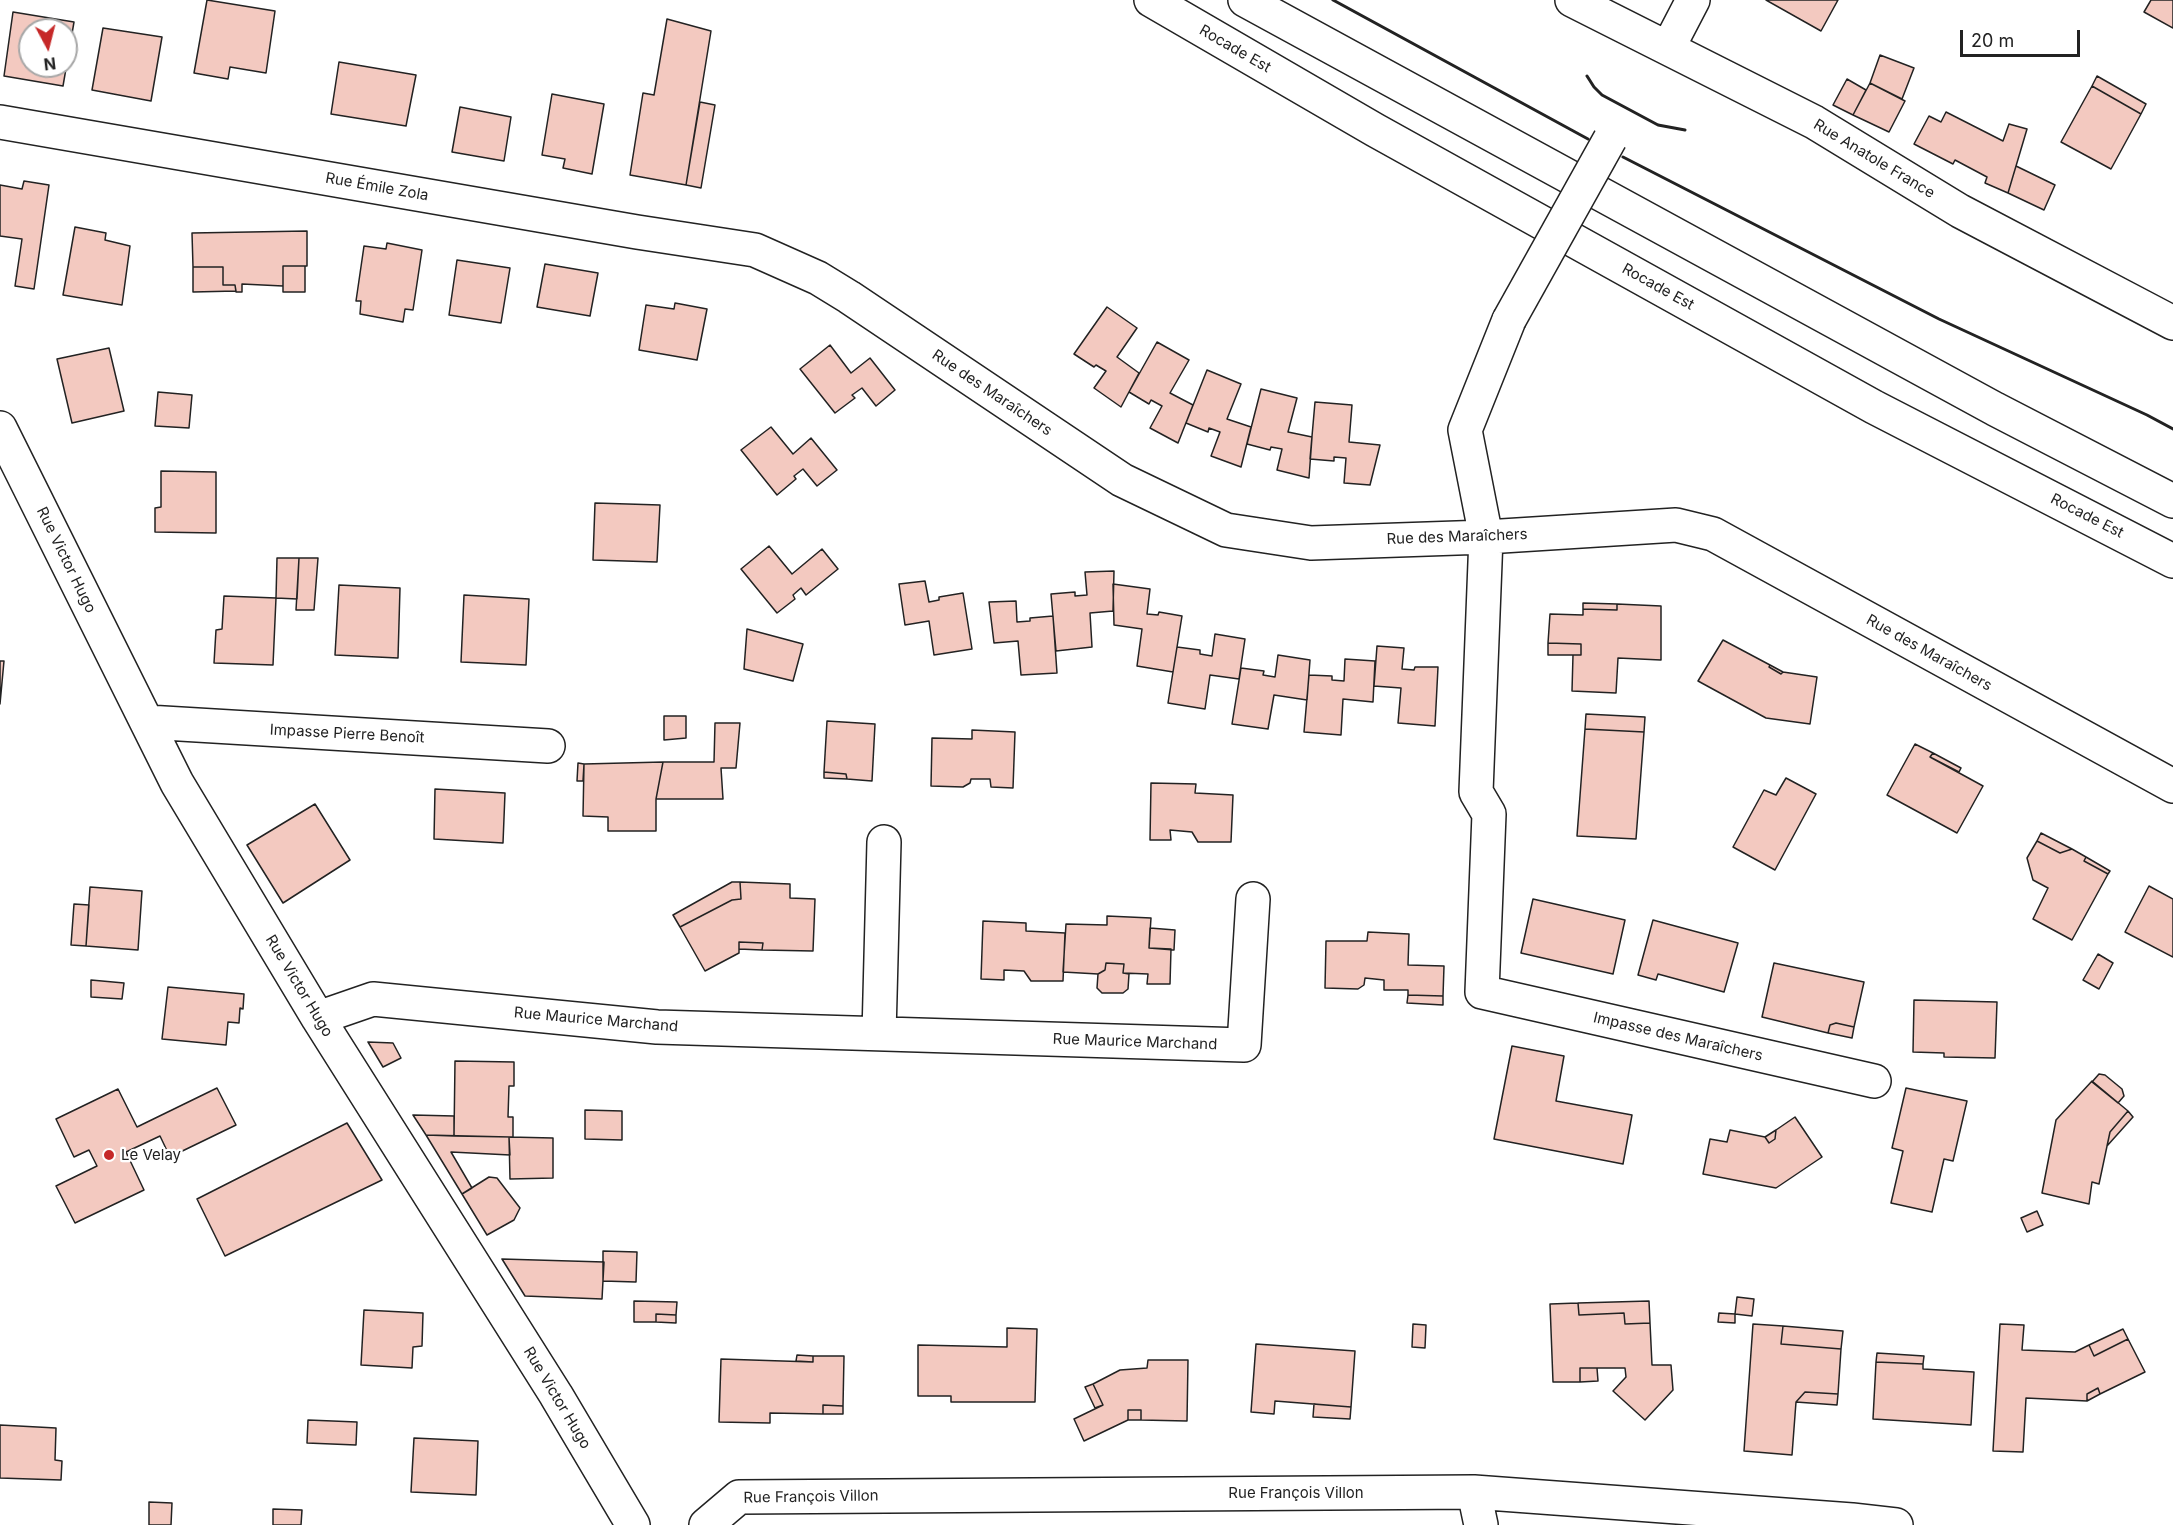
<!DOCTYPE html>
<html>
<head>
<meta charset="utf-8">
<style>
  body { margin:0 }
  #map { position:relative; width:2173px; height:1525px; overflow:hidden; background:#fff; font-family:Inter,sans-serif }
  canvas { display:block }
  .north { position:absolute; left:18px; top:18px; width:60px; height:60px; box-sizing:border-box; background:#fff; border:2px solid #a7a7a7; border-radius:50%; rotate:173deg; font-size:16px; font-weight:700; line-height:24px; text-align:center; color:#222 }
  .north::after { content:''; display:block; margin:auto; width:21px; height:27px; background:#c62828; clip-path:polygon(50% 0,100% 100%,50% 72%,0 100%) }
  .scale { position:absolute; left:1960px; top:30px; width:120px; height:27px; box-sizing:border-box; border:3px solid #222; border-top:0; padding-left:8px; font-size:18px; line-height:21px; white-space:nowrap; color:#222; -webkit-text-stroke:4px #fff; paint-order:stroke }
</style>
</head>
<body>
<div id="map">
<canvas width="2173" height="1525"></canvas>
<div class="north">N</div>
<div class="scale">20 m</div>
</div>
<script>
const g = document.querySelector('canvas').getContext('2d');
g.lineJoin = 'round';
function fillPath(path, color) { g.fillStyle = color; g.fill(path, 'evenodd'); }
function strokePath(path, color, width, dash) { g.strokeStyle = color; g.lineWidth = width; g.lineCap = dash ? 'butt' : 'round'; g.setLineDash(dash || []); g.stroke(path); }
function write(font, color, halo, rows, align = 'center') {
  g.font = font + ' Inter,sans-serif'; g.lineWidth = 4.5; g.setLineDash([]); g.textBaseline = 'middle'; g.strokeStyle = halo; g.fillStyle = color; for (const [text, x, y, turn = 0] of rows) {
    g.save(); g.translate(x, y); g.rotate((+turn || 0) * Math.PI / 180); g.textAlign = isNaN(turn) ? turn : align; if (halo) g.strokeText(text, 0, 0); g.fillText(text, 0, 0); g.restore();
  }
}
const building = new Path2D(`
  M207 0 275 11 266 73 230 67 228 79 194 73Z
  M1766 0H1838L1821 31Z
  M2151 0H2173V28L2144 12Z
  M13 12 74 22 63 86 4 76ZM30 30H66V66H30Z
  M667 19 711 31 686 185 630 175 643 93 654 95Z
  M103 28 162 37 151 101 92 90Z
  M1880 55 1914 68 1902 99 1870 83Z
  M339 62 416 75 406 126 331 114Z
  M2097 76 2146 104 2141 114 2092 86Z
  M1847 79 1866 90 1853 115 1833 105Z
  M1870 83 1905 101 1889 132 1853 115Z
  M2092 86 2141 114 2111 169 2061 142Z
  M552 94 604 104 592 174 563 168 565 159 542 155Z
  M700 102 715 105 701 188 686 185Z
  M460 107 511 117 504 161 452 152Z
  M1946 112 2003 141 2009 124 2027 129 2008 193 1985 183 1987 177 1955 160 1953 164 1914 144 1929 116 1941 122Z
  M2016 166 2055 185 2044 210 2008 193Z
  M24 181 49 185 34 289 15 286 22 239 0 236V185L22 189Z
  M75 227 106 233 105 240 130 246 122 305 63 295Z
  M307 231V266H283V286L242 284V292H236L235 285H223V267H193L192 233Z
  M387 243 422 250 413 310 405 309 403 322 360 314 361 301H356L364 246 386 249Z
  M457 260 510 268 501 323 449 315Z
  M545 264 598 273 590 316 537 307Z
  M283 266H305V292H283Z
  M193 267H223V285H235L236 291 193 292Z
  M675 303 707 309 697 360 639 350 646 305 674 309Z
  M1107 307 1137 328 1117 357 1139 373 1121 407 1094 388 1106 371 1096 365 1094 367 1074 354Z
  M1157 342 1189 360 1170 393 1193 405 1178 443 1150 428 1162 406 1151 400 1149 404 1129 392Z
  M830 345 851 373 870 358 895 390 876 406 862 388 852 395 855 398 835 413 800 369Z
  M109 348 124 411 72 423 57 359Z
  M1207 370 1241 384 1227 419 1251 427 1241 467 1211 456 1220 432 1209 428 1208 432 1186 423Z
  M1261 389 1297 398 1288 432 1312 437 1309 478 1277 470 1282 449 1271 447 1270 450 1247 444Z
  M158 392 192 395 189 428 155 426Z
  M1315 402 1352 405 1349 442 1380 445 1370 485 1344 483 1346 458 1334 457V461L1310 459Z
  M771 427 793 454 811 438 837 470 817 486 803 469 794 476 796 479 777 495 741 450Z
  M161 471 216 472V533L155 532V508L161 507Z
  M595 503 660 505 657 562 593 560Z
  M769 546 792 574 822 549 838 569 806 595 801 588 793 595 795 599 777 613 741 569Z
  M277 558H299L297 599 276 598Z
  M299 558H318L314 610H296Z
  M1114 571 1113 611 1090 613 1092 647 1056 651 1051 594 1075 592V596L1087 595 1085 572Z
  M925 581 929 602 939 600V597L963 593 972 649 934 655 929 621 905 625 899 584Z
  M1113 584 1150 589 1147 614 1158 615 1159 612 1182 616 1173 672 1137 666 1142 629 1114 625Z
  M339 585 400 588 398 658 335 655Z
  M464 595 529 599 526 665 461 662Z
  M224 596 276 598 273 665 214 663 216 630 222 629Z
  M1016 601 1017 622 1030 621V618L1053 616 1057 673 1021 675 1018 641 994 643 989 602Z
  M1583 603 1617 604V610L1583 609Z
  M1617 604 1661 606V660L1618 658 1616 693 1572 691 1573 655H1581V644L1548 643 1550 614 1583 615V609L1617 610Z
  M747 629 803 644 793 681 744 669Z
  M1215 634 1245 639 1239 679 1210 675 1205 709 1168 703 1177 647 1200 650V654L1212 656Z
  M1723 640 1770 665 1769 667 1781 674 1783 672 1817 677 1810 724 1766 718 1698 681Z
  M1548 643 1581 644V655H1548Z
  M1377 646 1404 648 1402 669 1414 670 1415 667H1438L1435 726 1398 723 1401 688 1374 686Z
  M1278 655 1310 660 1307 700 1274 695 1268 729 1232 724 1241 668 1264 671 1263 675 1275 677Z
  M1345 659 1375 661 1373 702 1343 699 1341 735 1304 732 1309 675 1332 676V680L1344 681Z
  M0 661H4L0 704Z
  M1770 665 1783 672 1781 674 1769 667Z
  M1586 714 1645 717 1644 732 1585 729Z
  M664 716H686V738L664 740Z
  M827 721 875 724 872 781 847 779 846 774 824 772Z
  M715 723H740L736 768H721L723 799H656L663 762H714Z
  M1585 729 1644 732 1636 839 1577 836Z
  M972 730 1015 732 1013 788 991 787 990 779H971L970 783 963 787 931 786 932 738 972 739Z
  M1915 744 1933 753 1930 757 1983 786 1957 833 1887 795Z
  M1933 753 1961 768 1959 772 1930 757Z
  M663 762 656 799V831H608V817L583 816 584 764Z
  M578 763 584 764 583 781H577Z
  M824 772 846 774 847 779 824 778Z
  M1786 778 1816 794 1775 870 1733 847 1764 790 1776 795Z
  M1151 783 1196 784 1195 793 1233 795 1231 842H1198L1192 832 1170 830 1171 840H1150Z
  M435 789 505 793 503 843 434 839Z
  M315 804 350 860 283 903 247 845Z
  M2041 833 2072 849 2060 853 2037 841Z
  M2037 841 2060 853 2072 849 2086 857 2084 861 2108 874 2072 940 2033 919 2048 888 2033 880 2027 858Z
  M2086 857 2110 871 2108 874 2084 861Z
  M732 882H740L741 899 732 900 680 927 673 915Z
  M740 882 790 884V898L815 899 813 951 762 950 763 943 739 942V953L705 971 680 927 732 900 741 899Z
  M2149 886 2173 899V957L2125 932Z
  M90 887 142 891 138 950 86 946Z
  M1533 899 1625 920 1613 974 1521 953Z
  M74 904 89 905 86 946 71 945Z
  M1107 916 1151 918 1149 948 1171 949 1170 984H1147L1148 974 1123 973 1124 964 1106 963 1105 970 1098 974 1063 972 1066 924 1107 925Z
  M1653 920 1738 943 1724 992 1658 974 1656 980 1638 975Z
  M983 921 1026 923V931L1065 933 1063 981H1031L1024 971 1004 970V980L981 979Z
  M1150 928 1175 930 1174 950 1149 948Z
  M1368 932 1409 934 1408 965 1444 966 1443 996 1408 995V990H1384V980L1365 978 1364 985 1358 989 1325 988 1326 941H1367Z
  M739 942 763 943 762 950 739 949Z
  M2098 954 2113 963 2099 989 2083 980Z
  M1106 963 1124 964 1123 973 1129 974 1128 989 1123 993H1102L1097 988 1098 974 1105 970Z
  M1774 963 1864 982 1854 1027 1836 1023 1830 1025 1828 1033 1762 1017Z
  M91 980 124 983 122 999 91 997Z
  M168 987 244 994 243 1009 240 1008 239 1023 228 1022 226 1045 162 1039Z
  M1408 995 1443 996V1005L1407 1003Z
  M1914 1000 1997 1002 1995 1058 1944 1057V1053L1913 1052Z
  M1836 1023 1854 1027 1852 1038 1828 1033 1830 1025Z
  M368 1042 393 1043 401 1058 383 1067Z
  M1512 1046 1564 1056 1556 1101 1632 1115 1623 1164 1494 1139Z
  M455 1061 514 1062V1086H509L508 1117H513V1137L454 1136Z
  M2099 1074 2105 1075 2122 1089 2124 1096 2118 1103 2092 1082Z
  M2092 1081 2128 1111 2110 1132 2099 1184 2092 1182 2089 1204 2042 1193 2056 1120Z
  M217 1088 236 1125 170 1157 160 1136 126 1152 144 1190 75 1223 56 1186 97 1166 89 1150 74 1157 56 1119 118 1089 137 1127Z
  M1906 1088 1967 1101 1953 1161 1944 1159 1932 1212 1891 1203 1903 1151 1892 1148Z
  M585 1110 622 1111V1140L585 1139Z
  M2128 1111 2133 1117 2107 1146 2110 1132Z
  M413 1115 454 1116V1136L426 1135Z
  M1795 1117 1822 1157 1776 1188 1703 1174 1710 1139 1727 1142 1730 1130 1765 1137 1769 1143 1775 1139 1776 1130Z
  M347 1123 382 1180 225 1256 197 1199Z
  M1776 1130 1775 1139 1769 1143 1765 1137Z
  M426 1135 509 1137 510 1155 451 1152 472 1188 462 1194Z
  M509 1137 553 1138V1178L510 1179Z
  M489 1177 497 1178 520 1208 514 1220 487 1235 462 1194Z
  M2037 1211 2043 1225 2027 1232 2021 1218Z
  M603 1251 637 1252 636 1282 603 1281Z
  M502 1259 604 1262 602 1299 525 1296Z
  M1737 1297 1754 1299 1752 1316 1735 1314Z
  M634 1301 677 1302 676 1315 656 1314V1322H634Z
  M1649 1301 1650 1323 1625 1324 1624 1313 1579 1315 1578 1303Z
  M1578 1303 1579 1315 1624 1313 1625 1324 1650 1323 1652 1365H1671L1673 1390 1645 1420 1613 1391 1626 1377 1625 1368H1580V1382H1553L1550 1304Z
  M364 1310 423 1313 422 1346 413 1347 412 1368 361 1365Z
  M1719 1313 1735 1314V1323L1718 1322Z
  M656 1314 676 1315V1323L656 1322Z
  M1413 1324 1426 1325 1425 1348 1412 1347Z
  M1753 1324 1783 1326 1781 1344 1841 1349 1838 1394 1805 1392 1796 1402 1792 1455 1744 1451Z
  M2000 1324 2024 1325 2022 1350 2075 1352 2089 1345 2094 1356 2128 1339 2145 1372 2100 1394 2098 1388 2087 1394V1401L2026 1398 2023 1452 1993 1451Z
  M1783 1326 1843 1331 1841 1349 1781 1344Z
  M1007 1328 1037 1329 1035 1402H951V1396H918V1345L1007 1347Z
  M2123 1329 2128 1339 2094 1356 2089 1345Z
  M1256 1344 1355 1351 1351 1407 1275 1401 1274 1414 1251 1412Z
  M1877 1353 1924 1356 1923 1364 1876 1362Z
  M797 1355 813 1356V1362L796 1361Z
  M813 1356H844L843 1406 823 1405V1414L770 1413V1423L719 1422 721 1359 813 1362Z
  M1148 1360H1188L1187 1421 1141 1420V1410H1128V1420L1084 1441 1074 1419 1103 1405 1093 1384 1120 1370 1147 1368Z
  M1876 1362 1923 1364V1369L1974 1372 1971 1425 1873 1419Z
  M1580 1368H1597L1598 1381 1580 1382Z
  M1093 1384 1103 1405 1095 1408 1085 1387Z
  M2098 1388 2100 1394 2087 1401V1394Z
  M1805 1392 1838 1394 1837 1405 1796 1402Z
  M1314 1404 1351 1407 1350 1419 1313 1417Z
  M823 1405 843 1406V1414H823Z
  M1128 1410H1141V1420H1128Z
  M308 1420 357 1422 356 1445 307 1443Z
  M0 1425 56 1428 55 1460 62 1461 61 1480 0 1478Z
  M414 1438 478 1441 476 1495 411 1492Z
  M149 1502 172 1503 171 1525H149Z
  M273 1509 302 1510 301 1525H273Z`);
fillPath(building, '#f3c9c0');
strokePath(building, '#222', 1.5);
const minor = new Path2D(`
  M1572 0 1814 122 1960 211 2173 323
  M1668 48 1693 0
  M0 122 637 232 755 250 818 278 849 297 1122 480 1226 530 1311 543 1486 537 1676 525 1713 534 2173 786
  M1509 320 1465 430 1486 537 1476 792 1489 814 1482 992 1874 1081
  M0 428 177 783 318 1018 556 1395 633 1525
  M147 722 548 746
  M318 1018 373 999 657 1027 1244 1045 1253 899
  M879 1034 884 842
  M1474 1492 1481 1525
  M706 1525 739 1497 1474 1492 1852 1520 1896 1525`);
const highway = new Path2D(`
  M1151 0 1375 130 1874 407 2173 561
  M1245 0 1995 409 2173 501`);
strokePath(minor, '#222', 36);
strokePath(highway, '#222', 36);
strokePath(minor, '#fff', 33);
strokePath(highway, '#fff', 33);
const minorBridge = new Path2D(`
  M1509 320 1610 139`);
strokePath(minorBridge, '#222', 36, []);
strokePath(minorBridge, '#fff', 33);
strokePath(new Path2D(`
  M1333 0 1588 139
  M1587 76 1594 87 1602 95 1658 125 1685 130
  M1623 157 1939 319 2147 415 2173 429`), '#222', 3);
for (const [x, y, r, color] of [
  [109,1155,6,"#c62828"]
]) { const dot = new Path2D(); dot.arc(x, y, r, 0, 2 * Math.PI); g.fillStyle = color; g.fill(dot); strokePath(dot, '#fff', 2); }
write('15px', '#222', '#fff', [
  ["Rocade Est",1235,49,30],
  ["Rue Anatole France",1874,159,31],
  ["Rue Émile Zola",377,187,10],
  ["Rocade Est",1658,287,29],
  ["Rue des Maraîchers",992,393,34],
  ["Rocade Est",2087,516,27],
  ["Rue des Maraîchers",1457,537,-2],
  ["Rue Victor Hugo",66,560,64],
  ["Rue des Maraîchers",1929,653,29],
  ["Impasse Pierre Benoît",347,734,3],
  ["Rue Victor Hugo",299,986,59],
  ["Rue Maurice Marchand",596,1020,5],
  ["Impasse des Maraîchers",1678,1037,13],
  ["Rue Maurice Marchand",1135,1042,2],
  ["Rue Victor Hugo",557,1398,59],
  ["Rue François Villon",1296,1493],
  ["Rue François Villon",811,1497,-1]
]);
write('15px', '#222', '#fff', [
  ["Le Velay",121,1155]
], 'left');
</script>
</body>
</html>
